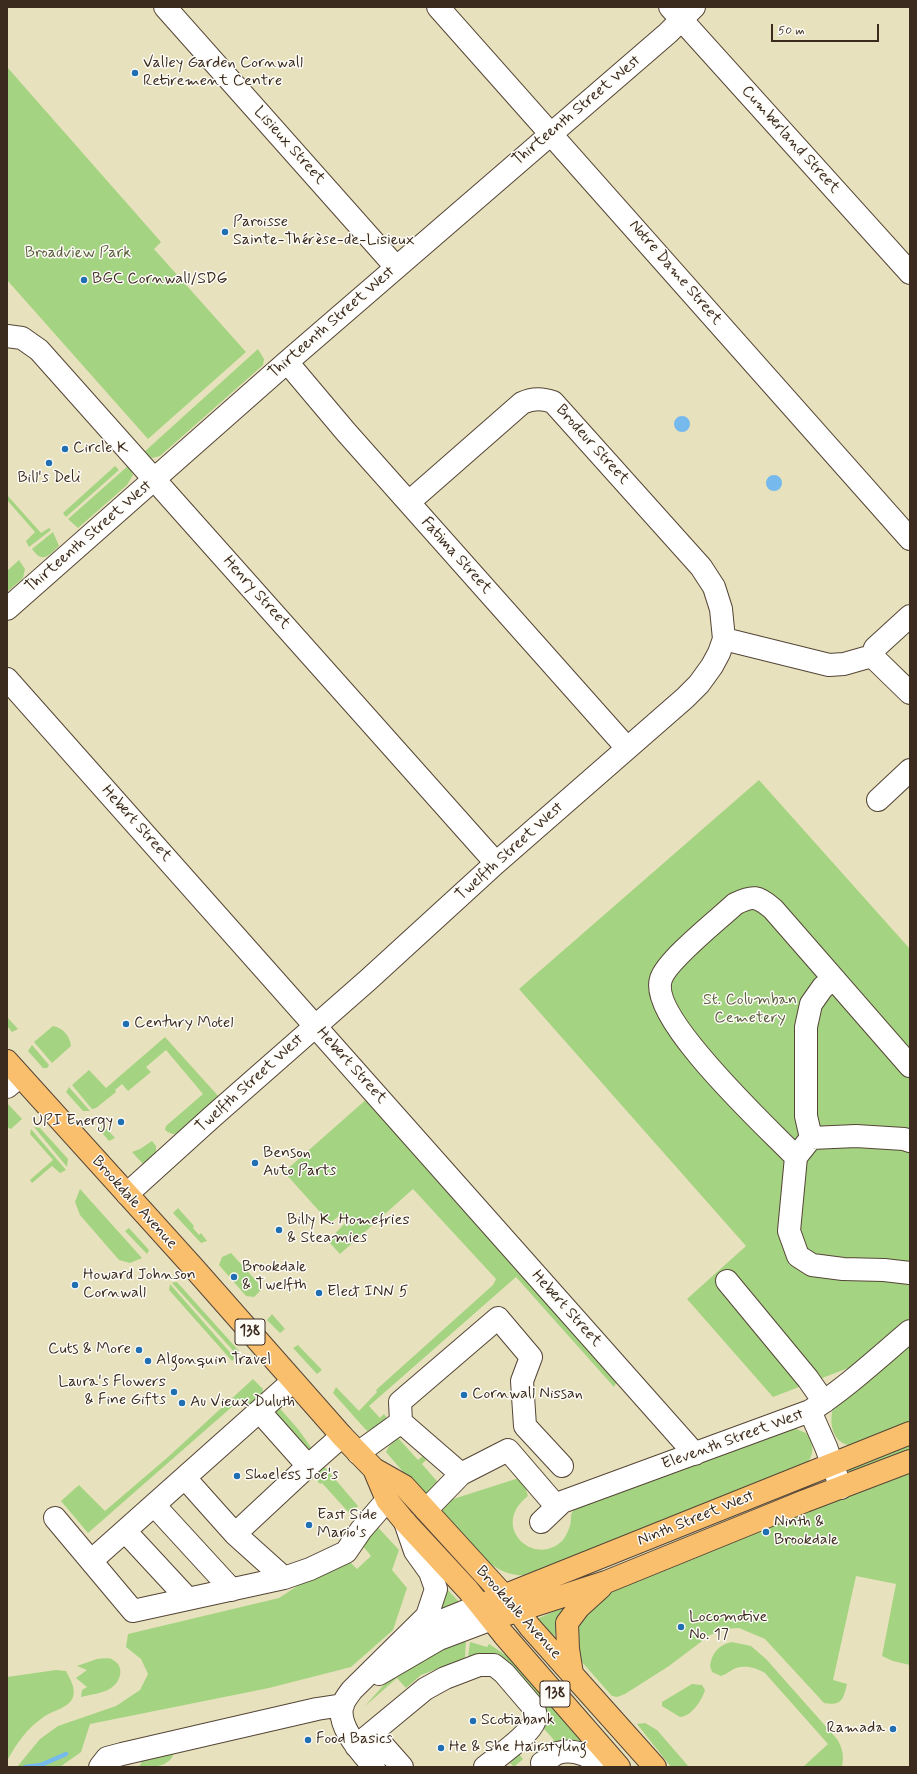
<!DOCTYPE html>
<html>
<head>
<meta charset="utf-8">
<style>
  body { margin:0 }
  #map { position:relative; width:917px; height:1774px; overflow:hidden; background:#e8e1bd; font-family:Mynerve,sans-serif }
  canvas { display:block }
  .frame { position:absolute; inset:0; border:8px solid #3b2a1e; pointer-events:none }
  .scale { position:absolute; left:771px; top:24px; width:108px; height:18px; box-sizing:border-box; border:2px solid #3b2a1e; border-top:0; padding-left:5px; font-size:12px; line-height:14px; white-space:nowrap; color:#3b2a1e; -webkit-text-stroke:3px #fdfcf7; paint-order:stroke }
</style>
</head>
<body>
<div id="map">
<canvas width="917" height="1774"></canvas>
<div class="frame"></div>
<div class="scale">50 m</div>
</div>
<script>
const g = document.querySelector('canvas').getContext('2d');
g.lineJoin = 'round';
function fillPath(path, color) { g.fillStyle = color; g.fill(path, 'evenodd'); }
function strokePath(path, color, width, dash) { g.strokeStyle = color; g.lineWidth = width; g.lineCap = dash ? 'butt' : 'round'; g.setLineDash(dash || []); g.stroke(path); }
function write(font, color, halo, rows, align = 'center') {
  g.font = font + ' Mynerve,sans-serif'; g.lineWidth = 3; g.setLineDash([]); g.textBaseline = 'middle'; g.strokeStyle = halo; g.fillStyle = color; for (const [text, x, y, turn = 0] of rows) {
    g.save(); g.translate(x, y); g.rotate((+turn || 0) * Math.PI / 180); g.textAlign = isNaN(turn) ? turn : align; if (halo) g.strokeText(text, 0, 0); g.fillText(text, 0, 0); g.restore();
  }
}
fillPath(new Path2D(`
  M7 67 161 242 154 249 246 352 148 439 7 280Z
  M258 349 264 359 263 365 160 456 152 458 143 453Z
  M129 465 133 475 127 485 78 528 68 519Z
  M115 466 119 470 66 517 63 513Z
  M7 495 41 533 49 528 51 530 29 547 26 541 35 532 7 500Z
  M53 532 59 546C48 556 43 564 32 549Z
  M19 560 25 569 23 578 7 592V571Z
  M759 780 910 949V1318L856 1365 773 1397 687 1299 746 1246 519 989Z
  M7 1017 18 1029 12 1032 7 1026Z
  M53 1026C63 1028 70 1036 71 1046L52 1063 34 1042Z
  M165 1037 220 1098 180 1134C174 1135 170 1134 165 1130L166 1126 203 1094 166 1050 146 1067 151 1072 128 1091 122 1084 115 1090 116 1092 96 1108 92 1109 72 1085 89 1070 106 1088Z
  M32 1045 49 1065 47 1068H43L28 1051Z
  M69 1087 90 1111H83L66 1092Z
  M369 1097 618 1379 614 1387 516 1277 369 1406 380 1418 384 1414 387 1418 376 1427 367 1431 333 1393 336 1387 359 1411 377 1392 376 1390 493 1285 496 1279 413 1189 340 1254 328 1241 346 1222 340 1215 330 1223 284 1172Z
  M7 1103 22 1119 11 1129 7 1127Z
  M103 1125 115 1138 109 1141 99 1129Z
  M34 1127 40 1128 68 1159 67 1167Z
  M31 1129 66 1170 60 1173 52 1166 32 1183 30 1180 53 1160 30 1134Z
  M152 1141 156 1146V1156L143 1164 132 1152 140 1149Z
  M80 1189 142 1258 130 1263 119 1260 80 1215 75 1202Z
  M178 1208 194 1226 193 1228 199 1235 201 1233 207 1241 201 1243 173 1213Z
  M129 1228 149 1250 147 1254 125 1231Z
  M231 1253 260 1285 261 1290 254 1297 246 1296 219 1265 222 1257Z
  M175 1282H177L239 1351 237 1355 172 1283Z
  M170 1284 235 1358 232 1361 169 1290Z
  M272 1314 285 1329 280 1333 267 1320Z
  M910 1343V1422L855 1445C834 1448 827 1423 834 1406Z
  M298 1345 322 1370 317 1374 293 1348Z
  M253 1379 263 1389 262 1395 249 1405 242 1398 88 1533 61 1501 79 1485 105 1511 168 1457Z
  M276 1404 298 1429 313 1450 307 1456 269 1411Z
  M794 1428 806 1433C813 1442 815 1452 808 1462L533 1573C528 1574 523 1576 517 1575 488 1572 462 1536 442 1516V1506L447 1501 522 1477 528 1496C489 1526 534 1568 562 1541 565 1538 569 1530 570 1525 572 1520 569 1516 574 1509Z
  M398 1438 418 1460 423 1456 426 1460 422 1464 442 1487 435 1493 423 1495 386 1452 389 1446Z
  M910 1442V1451L856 1472 848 1471 847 1467Z
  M323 1465 358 1506 353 1511 351 1515 322 1483 320 1484 312 1475Z
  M910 1469V1665L893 1661 882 1656 896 1584 856 1576 833 1680 847 1684C843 1700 842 1706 824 1703L765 1639 739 1628 725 1629 710 1635 669 1666 625 1694 617 1697 612 1696 581 1661 574 1627 606 1594 622 1585Z
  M373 1522 399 1550 392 1570 407 1588 393 1630 351 1667 269 1688 90 1724 81 1752 60 1767H17L40 1739 58 1726 116 1706 140 1690 148 1674 141 1659 126 1647 128 1634 279 1598 308 1579 336 1569 347 1559 357 1569 371 1556 363 1546Z
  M445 1587 460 1603 439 1611Z
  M564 1607 565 1609 559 1621 554 1638 537 1619Z
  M466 1639 465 1658 421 1675 406 1688 397 1678 364 1707 391 1677 416 1660Z
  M470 1642 487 1647 489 1644 510 1658 530 1677 594 1750 545 1749 554 1740 537 1721 489 1655 483 1653 468 1657Z
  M732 1642 751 1646 766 1659 837 1739C843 1749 844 1756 842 1767H803L828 1744 765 1673C757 1668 746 1665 736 1668 731 1670 727 1674 721 1676L712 1672 710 1666C712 1653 718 1645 732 1642Z
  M97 1659C102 1659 109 1657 113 1660 125 1666 121 1682 111 1688 105 1693 88 1695 81 1697L82 1690 87 1687 76 1678 87 1670 77 1666Z
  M56 1670 66 1671C70 1679 76 1688 73 1697 69 1708 54 1710 45 1716 28 1727 16 1744 7 1761V1677Z
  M692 1684 702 1685 705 1690C702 1700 691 1717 680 1717L662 1706V1702Z
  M645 1723 657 1730 689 1767H671L637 1724Z
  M174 1753C169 1768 152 1767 139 1767L142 1761Z
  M518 1753 523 1759 514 1767 510 1763 504 1767H501Z`), '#a4d482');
fillPath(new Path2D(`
  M674 424a8 8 0 1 1 16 0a8 8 0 1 1-16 0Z
  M766 483a8 8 0 1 1 16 0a8 8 0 1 1-16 0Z`), '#76b9ec');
strokePath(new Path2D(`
  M25 1767 41 1765 66 1754`), '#76b9ec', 4.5);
const minor = new Path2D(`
  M165 7 396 267
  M438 7 910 539
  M670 7 910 273
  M7 336 22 338 39 350 496 863
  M287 362 346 432 627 748
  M7 609 287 362 668 33 694 7
  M724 639 829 665 844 664 872 656
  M872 656 875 648 910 616
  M872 656 910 693
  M7 679 695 1454
  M878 800 910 770
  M7 1087 20 1076
  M811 1138 806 1116V1027L811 1004 823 987 834 979
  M910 1141 904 1139 856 1136 811 1138 796 1157 789 1231 798 1256 812 1265 843 1269 884 1270 910 1273
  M796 1157C768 1128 648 1018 661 979 667 960 718 920 735 904 753 895 758 896 773 909L910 1066
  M127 1194 212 1117 368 980 496 863 685 698 699 684 712 666 719 653 724 639 721 609 714 587 701 567 553 402C542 398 532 398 522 403L409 502
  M727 1281 808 1379 824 1402
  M810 1411 826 1447 841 1488
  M260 1412 308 1466 342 1436
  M401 1422 400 1402 498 1318 531 1357 522 1381 525 1426 562 1466
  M358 1453 401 1422 461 1474 426 1510
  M461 1474 508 1450 557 1507
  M185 1478 235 1534 308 1466
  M154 1505 232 1590
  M55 1518 133 1611 284 1578 310 1569 346 1552 361 1530 387 1500
  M541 1522 562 1502 810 1411C846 1388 878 1358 910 1331
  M125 1531 188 1599
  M235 1534 284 1578
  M91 1561 293 1381
  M414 1632 481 1605
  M379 1674 439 1639 492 1619
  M372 1733 402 1767
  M356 1746 425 1689 445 1678 479 1665H494L504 1673 534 1708C535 1712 537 1716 535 1720 530 1735 497 1757 485 1767
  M542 1763C547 1760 553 1755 558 1753 574 1748 593 1757 605 1767
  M100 1767 107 1758 122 1754 317 1709 343 1705
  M374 1767C362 1753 335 1725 343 1704 345 1699 349 1694 352 1690L427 1616 436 1589 430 1572 415 1551 405 1522`);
const major = new Path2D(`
  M7 1061 193 1267 342 1436 374 1469 404 1486 518 1611 530 1627 655 1767
  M374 1469 387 1500 405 1522 468 1590 504 1635 619 1767
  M481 1605 910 1433
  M492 1619 606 1582 805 1501 910 1461
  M572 1674 568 1649 567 1623 579 1607 601 1587`);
strokePath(minor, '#554536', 24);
strokePath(major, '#554536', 24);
strokePath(minor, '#fff', 22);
strokePath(major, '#f9bf6d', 22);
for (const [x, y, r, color] of [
  [135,73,4,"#1f6fb2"],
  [225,232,4,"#1f6fb2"],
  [84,280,4,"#1f6fb2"],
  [65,449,4,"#1f6fb2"],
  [49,463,4,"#1f6fb2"],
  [126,1024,4,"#1f6fb2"],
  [121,1122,4,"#1f6fb2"],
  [255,1163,4,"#1f6fb2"],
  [279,1230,4,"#1f6fb2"],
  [234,1277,4,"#1f6fb2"],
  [75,1285,4,"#1f6fb2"],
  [319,1293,4,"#1f6fb2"],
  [139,1350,4,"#1f6fb2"],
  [148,1361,4,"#1f6fb2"],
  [174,1392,4,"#1f6fb2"],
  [464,1395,4,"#1f6fb2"],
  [182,1403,4,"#1f6fb2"],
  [237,1476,4,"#1f6fb2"],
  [309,1525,4,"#1f6fb2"],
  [766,1532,4,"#1f6fb2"],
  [681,1627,4,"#1f6fb2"],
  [473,1721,4,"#1f6fb2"],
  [893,1729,4,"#1f6fb2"],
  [308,1740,4,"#1f6fb2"],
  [441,1748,4,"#1f6fb2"]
]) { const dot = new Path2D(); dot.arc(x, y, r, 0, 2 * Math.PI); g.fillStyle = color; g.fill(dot); strokePath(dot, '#fdfcf7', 1.5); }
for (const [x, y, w] of [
  [250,1332,30],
  [555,1694,30]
]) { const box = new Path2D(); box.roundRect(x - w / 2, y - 13, w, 26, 3); g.fillStyle = '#fdfcf7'; g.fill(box); strokePath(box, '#3b2a1e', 1); }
write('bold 15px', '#3b2a1e', null, [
  ["138",250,1332],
  ["138",555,1694]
]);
write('16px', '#3b2a1e', '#fdfcf7', [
  ["Valley Garden Cornwall",143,64],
  ["Retirement Centre",143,82],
  ["Paroisse",233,223],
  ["Sainte-Thérèse-de-Lisieux",233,241],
  ["BGC Cornwall/SDG",92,280],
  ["Circle K",73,449],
  ["Bill's Deli",49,479,"center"],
  ["Century Motel",134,1024],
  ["UPI Energy",113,1122,"right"],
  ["Benson",263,1154],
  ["Auto Parts",263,1172],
  ["Billy K. Homefries",287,1221],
  ["& Steamies",287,1239],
  ["Brookdale",242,1268],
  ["& Twelfth",242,1286],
  ["Howard Johnson",83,1276],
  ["Cornwall",83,1294],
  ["Elect INN 5",327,1293],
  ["Cuts & More",131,1350,"right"],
  ["Algonquin Travel",156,1361],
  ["Laura's Flowers",166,1383,"right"],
  ["& Fine Gifts",166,1401,"right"],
  ["Cornwall Nissan",472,1395],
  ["Au Vieux Duluth",190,1403],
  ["Shoeless Joe's",245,1476],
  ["East Side",317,1516],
  ["Mario's",317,1534],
  ["Ninth &",774,1523],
  ["Brookdale",774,1541],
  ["Locomotive",689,1618],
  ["No. 17",689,1636],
  ["Scotiabank",481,1721],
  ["Ramada",885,1729,"right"],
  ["Food Basics",316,1740],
  ["He & She Hairstyling",449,1748]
], 'left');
write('16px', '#3b2a1e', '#fdfcf7', [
  ["Thirteenth Street West",577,111,-40],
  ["Cumberland Street",790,140,48],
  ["Lisieux Street",289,146,48],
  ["Notre Dame Street",675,273,49],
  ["Thirteenth Street West",332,323,-41],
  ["Brodeur Street",592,445,48],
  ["Thirteenth Street West",89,537,-41],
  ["Fatima Street",456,556,48],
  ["Henry Street",256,593,48],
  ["Hebert Street",136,824,48],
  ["Twelfth Street West",510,852,-42],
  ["Hebert Street",351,1066,48],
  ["Twelfth Street West",250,1084,-42],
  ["Brookdale Avenue",134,1203,48],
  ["Hebert Street",566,1309,48],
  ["Eleventh Street West",733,1440,-20],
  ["Ninth Street West",696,1519,-22],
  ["Brookdale Avenue",518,1613,48]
]);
write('16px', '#5a5d3c', '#fdfcf7', [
  ["Broadview Park",78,254],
  ["St. Columban",750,1001],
  ["Cemetery",750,1019]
]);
</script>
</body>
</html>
